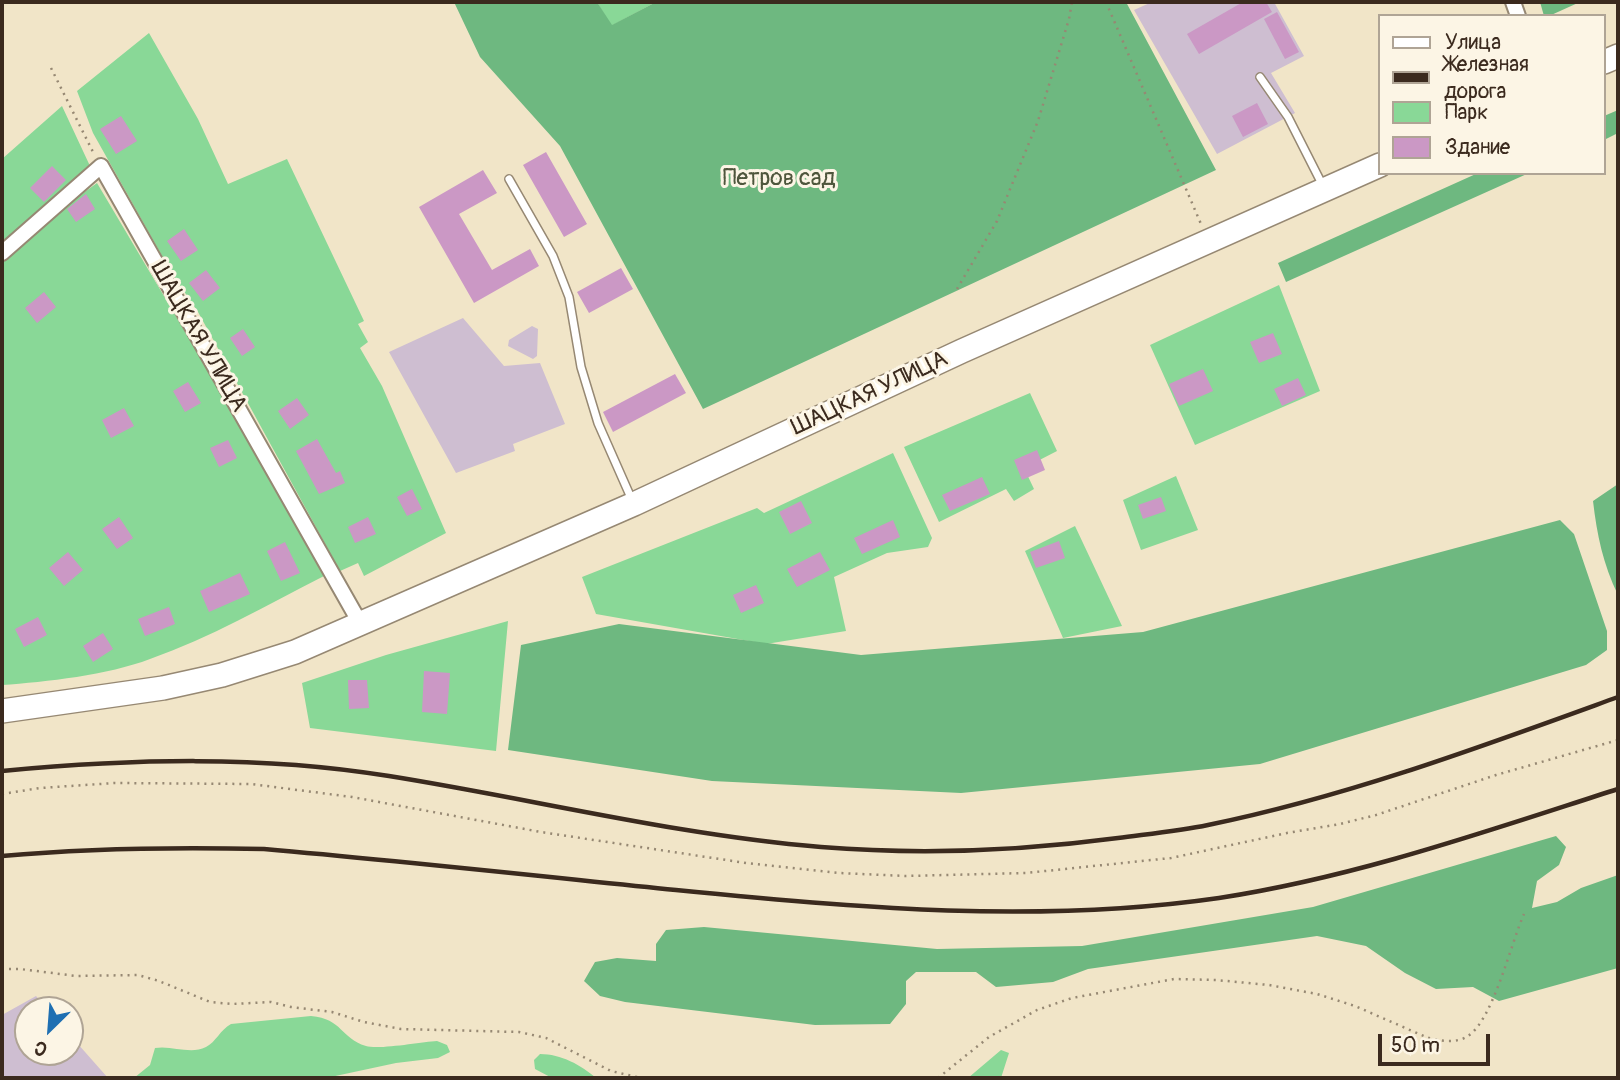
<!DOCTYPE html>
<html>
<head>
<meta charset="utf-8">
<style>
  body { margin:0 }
  #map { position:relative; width:1620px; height:1080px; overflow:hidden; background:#f1e5c8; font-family:Pangolin,sans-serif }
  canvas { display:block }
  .frame { position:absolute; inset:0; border:4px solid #3b2a1e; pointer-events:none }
  .legend { position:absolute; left:1378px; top:14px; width:228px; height:161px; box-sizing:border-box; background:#fcf5e5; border:2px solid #afa495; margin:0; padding:9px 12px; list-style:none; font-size:21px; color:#3b2a1e }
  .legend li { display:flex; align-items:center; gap:14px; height:35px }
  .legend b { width:35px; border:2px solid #afa495 }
  .north { position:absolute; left:14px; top:996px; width:70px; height:70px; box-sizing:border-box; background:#fcf5e5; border:2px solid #afa495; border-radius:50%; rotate:205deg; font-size:19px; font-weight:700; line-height:28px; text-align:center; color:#3b2a1e }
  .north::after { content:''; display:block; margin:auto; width:24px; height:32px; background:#1f6fb2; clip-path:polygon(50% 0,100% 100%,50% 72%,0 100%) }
  .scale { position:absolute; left:1378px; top:1034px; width:112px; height:32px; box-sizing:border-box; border:4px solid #3b2a1e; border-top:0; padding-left:9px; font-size:21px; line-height:24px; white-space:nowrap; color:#3b2a1e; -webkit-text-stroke:5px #fcf5e5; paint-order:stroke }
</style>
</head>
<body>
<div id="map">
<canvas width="1620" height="1080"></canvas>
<div class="frame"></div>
<ul class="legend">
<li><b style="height:9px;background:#fff"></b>Улица</li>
<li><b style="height:9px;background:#3b2a1e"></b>Железная дорога</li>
<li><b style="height:19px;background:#89d897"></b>Парк</li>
<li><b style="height:19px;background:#cb98c5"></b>Здание</li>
</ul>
<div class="north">С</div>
<div class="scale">50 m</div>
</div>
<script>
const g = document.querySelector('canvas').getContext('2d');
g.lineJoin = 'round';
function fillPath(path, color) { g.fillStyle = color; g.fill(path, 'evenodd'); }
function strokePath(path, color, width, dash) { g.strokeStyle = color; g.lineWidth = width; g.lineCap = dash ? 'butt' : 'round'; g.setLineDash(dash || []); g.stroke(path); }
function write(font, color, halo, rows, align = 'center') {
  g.font = font + ' Pangolin,sans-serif'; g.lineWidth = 6; g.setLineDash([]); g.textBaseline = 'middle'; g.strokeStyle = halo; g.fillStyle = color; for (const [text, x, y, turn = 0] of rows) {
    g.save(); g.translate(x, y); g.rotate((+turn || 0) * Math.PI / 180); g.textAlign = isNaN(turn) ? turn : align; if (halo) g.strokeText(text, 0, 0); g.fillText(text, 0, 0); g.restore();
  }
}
fillPath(new Path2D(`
  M1152 2H1274L1304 56 1271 73 1295 113 1217 154 1134 10Z
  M463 318 504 366 540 363 565 424 513 444 515 451 456 473 389 352Z
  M532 326 538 329 537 356 533 359 508 346 509 340Z
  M36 996 48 1010H28V1052H70V1035L108 1078H2V1015Z`), '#cebed1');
fillPath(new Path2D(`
  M597 2H656L611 26Z
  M149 33 198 119 228 184 287 159 364 321 358 324 368 342 360 348 382 386 446 533 364 576 358 563 340 571 198 312 171 272 93 133 77 91Z
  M62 106 90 166 2 245V159Z
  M97 183 257 453 324 576C267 605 210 638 150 659 108 675 46 682 2 685V258L38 226Z
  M1279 285 1320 391 1195 445 1150 345Z
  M1030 393 1057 451 1024 468 1034 489 1014 501 1006 489 939 522 904 447Z
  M893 453 932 538 928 547 887 553 834 577 846 631 766 644 596 614 582 577 757 508 764 513Z
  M1176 476 1198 530 1141 550 1123 500Z
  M1075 526 1122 626 1063 638 1025 551Z
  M508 621 496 751 310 728 302 683 386 655Z
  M311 1016C343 1019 340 1038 366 1046 378 1050 421 1042 437 1041L447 1045 450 1052 438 1058 396 1063 326 1078H134L150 1065 155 1048C172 1045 190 1055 206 1047 216 1042 220 1030 231 1024Z
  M1001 1050 1009 1053 1001 1078H968Z
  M540 1054C561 1054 581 1065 596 1078H552L535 1069 534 1060Z`), '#89d897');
fillPath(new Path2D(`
  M454 2H597L612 25 656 2H1126L1216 170 703 409 560 146 480 57Z
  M1540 2H1580L1549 16H1544Z
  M1618 110V133L1604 140V116Z
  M1478 173H1529L1286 282 1278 263Z
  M1618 484V595C1603 564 1597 535 1593 501Z
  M1560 520 1574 534 1607 631V650L1586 665 1260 764 961 793 712 781 508 750 521 645 619 624 861 655 1143 632Z
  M1556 836 1566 847 1559 865 1537 881 1532 908 1557 902 1581 888 1618 875V968L1499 1001 1473 987 1436 989 1405 973 1366 946 1317 936 1088 969 1053 982 996 987 976 972H916L906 981V1004L890 1024 815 1025 625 1002 600 996 584 981 595 962 617 958 656 961V944L666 930 704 927 937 949 1082 946 1313 907Z`), '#6eb880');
fillPath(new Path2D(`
  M1243 2H1266L1272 12 1199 54 1187 34Z
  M1277 12 1299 52 1285 59 1264 19Z
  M1257 103 1268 124 1243 137 1232 116Z
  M121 116 137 141 116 154 100 129Z
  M546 152 587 224 564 237 523 165Z
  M52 166 66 180 44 202 30 188Z
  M483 170 497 193 459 214 492 270 530 249 539 266 474 303 419 207Z
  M86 194 95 209 76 222 67 209Z
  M184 229 198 250 181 261 167 241Z
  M621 268 633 289 589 313 577 292Z
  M206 270 220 288 203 301 189 283Z
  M44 292 56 307 37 323 25 308Z
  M243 329 255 347 242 356 230 338Z
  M1273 333 1282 354 1259 363 1250 342Z
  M1203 369 1213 391 1179 406 1169 384Z
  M675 374 686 393 613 432 603 412Z
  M1298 378 1306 395 1282 406 1274 389Z
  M188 382 201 403 185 412 173 391Z
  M297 398 309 415 290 429 278 411Z
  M124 408 134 426 111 438 102 420Z
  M317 439 336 473 340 471 345 483 319 494 296 451Z
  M228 440 237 458 219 467 210 448Z
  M1037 450 1045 470 1022 480 1014 460Z
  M982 477 990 494 950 511 942 495Z
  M412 489 422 509 407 516 397 497Z
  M1161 497 1166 511 1143 519 1138 505Z
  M801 501 812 523 790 534 779 512Z
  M119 517 133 538 117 549 102 529Z
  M368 517 376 534 355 543 348 527Z
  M893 520 900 537 862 554 854 538Z
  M1059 541 1065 558 1036 568 1030 552Z
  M285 542 300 573 281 581 267 551Z
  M68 552 83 570 64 586 49 568Z
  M820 552 830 570 797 587 787 569Z
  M240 573 250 594 209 612 200 591Z
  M756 585 764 603 741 613 733 595Z
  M169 607 175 624 145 636 138 619Z
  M38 617 47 635 24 647 15 629Z
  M103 633 113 649 93 662 83 646Z
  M424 671 450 673 447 714 422 712Z
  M348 680H367L369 708 349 709Z`), '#cb98c5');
const lane = new Path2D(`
  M1260 77 1288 117 1323 186
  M509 179 553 256 569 297 581 367 598 423 632 500`);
const street = new Path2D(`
  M1513 2 1518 16
  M2 253 101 166 360 623`);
const primary = new Path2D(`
  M1604 62 1618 56
  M2 711 163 688 222 675 295 652 634 504 962 351 1380 165`);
strokePath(lane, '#968873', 10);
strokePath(street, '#968873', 18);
strokePath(primary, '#968873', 26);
strokePath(new Path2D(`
  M1106 2 1201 224
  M51 68 94 154
  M957 289 997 221 1038 121 1069 19 1072 2
  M2 794 40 788 115 783 251 784 352 797 541 832 746 863 839 873 906 876 1026 873 1171 858 1287 833 1340 824 1376 815 1496 775 1618 740
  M2 969H20L76 976 138 975 159 981 210 1002 232 1004 271 1002 291 1007 332 1012 364 1022 401 1029 519 1032 546 1038 611 1071 641 1078
  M938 1078 989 1037 1037 1010 1072 998 1174 979 1216 980 1269 985 1317 994 1355 1006 1426 1037C1438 1041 1456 1044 1468 1036 1493 1020 1511 943 1524 914`), '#968873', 2.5, [2, 5]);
strokePath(lane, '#fff', 7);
strokePath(street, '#fff', 14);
strokePath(primary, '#fff', 23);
strokePath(new Path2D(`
  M2 771C131 759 261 755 389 776 533 799 676 835 821 847 920 855 1020 851 1118 838 1148 834 1179 831 1208 825 1349 796 1483 746 1618 697
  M2 856C89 848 176 847 264 849 401 861 539 876 676 890 856 908 1039 924 1219 898 1356 877 1487 831 1618 789`), '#3b2a1e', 4.5);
write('23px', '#4e563c', '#fcf5e5', [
  ["Петров сад",779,179]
]);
write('23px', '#3b2a1e', '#fcf5e5', [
  ["ШАЦКАЯ УЛИЦА",198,337,60],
  ["ШАЦКАЯ УЛИЦА",870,394,-25]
]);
</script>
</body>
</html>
